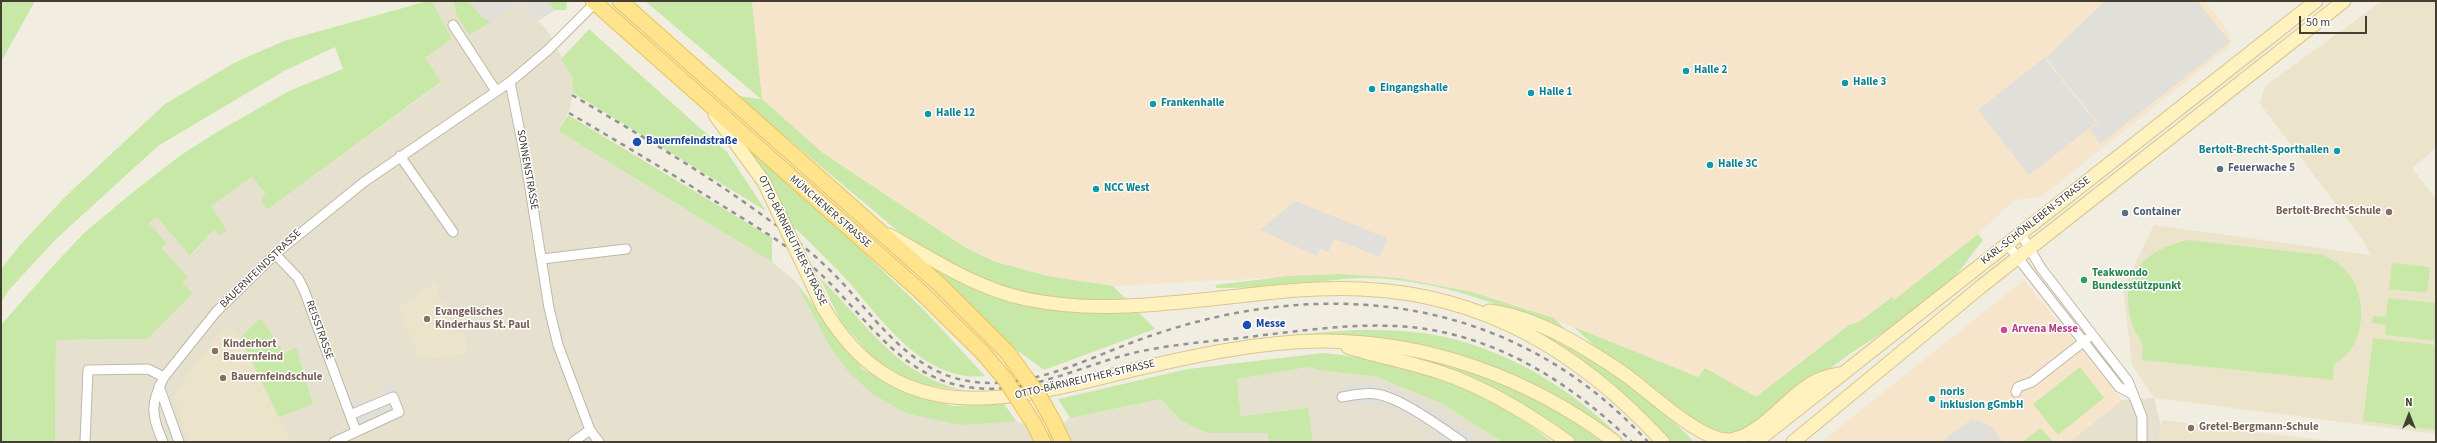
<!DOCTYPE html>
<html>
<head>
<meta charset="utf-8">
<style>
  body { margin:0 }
  #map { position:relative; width:2437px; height:443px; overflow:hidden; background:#f2ede1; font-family:"Source Sans 3",sans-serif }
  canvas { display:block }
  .frame { position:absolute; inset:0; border:2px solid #433d32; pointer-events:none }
  .north { position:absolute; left:2389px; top:395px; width:40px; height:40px; -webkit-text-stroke:3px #fff; paint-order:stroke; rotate:0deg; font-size:11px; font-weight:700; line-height:16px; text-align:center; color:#433d32 }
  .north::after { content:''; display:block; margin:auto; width:14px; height:18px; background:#433d32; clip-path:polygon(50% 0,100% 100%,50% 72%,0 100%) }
  .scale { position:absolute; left:2299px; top:16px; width:68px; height:18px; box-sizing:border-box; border:2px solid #433d32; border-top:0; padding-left:5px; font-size:12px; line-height:14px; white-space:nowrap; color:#433d32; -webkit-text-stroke:3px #fff; paint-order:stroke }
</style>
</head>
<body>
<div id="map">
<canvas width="2437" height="443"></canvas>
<div class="frame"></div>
<div class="north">N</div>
<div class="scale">50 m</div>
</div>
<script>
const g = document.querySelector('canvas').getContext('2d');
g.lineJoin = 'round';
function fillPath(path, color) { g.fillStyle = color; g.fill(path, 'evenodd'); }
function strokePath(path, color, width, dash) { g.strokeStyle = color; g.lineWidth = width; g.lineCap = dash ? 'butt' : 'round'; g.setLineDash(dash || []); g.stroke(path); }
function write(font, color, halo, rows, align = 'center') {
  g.font = font + ' "Source Sans 3",sans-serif'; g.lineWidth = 3; g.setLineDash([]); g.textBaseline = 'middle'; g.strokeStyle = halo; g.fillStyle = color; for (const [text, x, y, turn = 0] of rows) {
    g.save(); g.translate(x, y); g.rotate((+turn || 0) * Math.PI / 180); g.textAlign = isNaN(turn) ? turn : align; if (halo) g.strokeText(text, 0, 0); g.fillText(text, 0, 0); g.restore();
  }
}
fillPath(new Path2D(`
  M432 1H453L457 16 469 35 519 2 547 30 572 76 573 93 570 109 558 131 772 262 795 281 830 347 847 370 960 425 1017 422 1052 434 1070 418 1161 399 1181 421 1207 432 1267 433 1269 442H55L56 340 147 339 182 283 188 277 162 248 167 243 149 223 157 217 191 256 214 229 211 206 252 177 265 194 261 202 267 210 441 83 425 58 452 39ZM260 318 285 353 240 338Z
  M1309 367 1317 370 1377 377 1443 404 1502 442H1313L1307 408 1241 416 1237 379Z
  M2154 398 2161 427 2159 442H2069L2122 400Z`), '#e6e0cf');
fillPath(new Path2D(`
  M752 1H932L963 3 989 1H2205L2230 34 2231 42 2229 47 2041 197 2015 200 1978 234 1894 300 1892 297 1859 322 1849 325 1756 397 1705 368 1698 377 1531 310 1472 292 1399 278 1341 274 1113 286 1048 276 996 262 966 248 823 153 762 99Z
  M2024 280 2122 400 2069 442H2053L2041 428 2022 442H1821Z`), '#f6e5ca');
fillPath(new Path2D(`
  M2382 1H2436V148L2412 168 2436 199V434L2154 398 2132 365 2123 288 2154 225 2371 255 2362 239 2260 104 2265 86Z
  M437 281 439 301 446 300 454 332 464 331 467 353 432 359 431 355 419 356 398 307Z
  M226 326 240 338 291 442H188L174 395 195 364Z
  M2162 420 2280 435 2339 442H2159Z`), '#ece4ca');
fillPath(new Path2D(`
  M1 1H35L1 62Z
  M428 1H432L452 39 425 58 441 82 267 210 261 202 265 193 252 177 211 206 227 230 220 236 214 229 190 256 157 217 149 223 167 243 162 248 188 277 182 283 193 293 147 339 56 340 55 442H1V325L52 267 84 233 133 192 181 155 217 132 289 91 343 69 335 47 284 71 158 146 55 240 8 291 1 303V269L21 244 66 196 165 104 236 62 284 41Z
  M453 1H469L481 16 491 22 469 35 457 16Z
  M546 1H565L567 3 566 10H555Z
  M645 1H752L762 99 823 153 966 248 996 262 1048 276 1113 286 1155 329 1044 370 1007 343 929 267 905 237 737 96 761 99Z
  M589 29 727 152 766 211 573 93 572 76 561 59Z
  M568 115 772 238V262L558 131Z
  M753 151 808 199 925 311 985 376C927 383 886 325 852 286 835 266 815 248 796 229H792L773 185 751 153Z
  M1978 234 1983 240 1954 278 1890 328 1851 353 1742 433 1715 436 1605 356 1574 327 1698 377 1705 368 1756 397 1849 325 1859 322 1892 297 1894 300Z
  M2187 240 2324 255C2329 259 2335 261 2340 265 2365 284 2369 331 2346 355 2343 358 2338 361 2334 364L2333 380 2142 360C2145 334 2137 342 2132 323 2118 275 2143 251 2187 240Z
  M2392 263 2430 267 2427 293 2389 289Z
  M1341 274 1399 278 1472 292 1554 318 1574 338C1508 306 1436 278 1362 278 1346 278 1329 281 1313 282 1281 286 1249 288 1216 288V285L1288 276Z
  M820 278C870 326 897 378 972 392L914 383 874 359 841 322Z
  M795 281 863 369 903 392 953 406 1004 404 1017 422 960 425 906 413 871 393 847 370 830 347Z
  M2388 298 2436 303V341L2385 335 2386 325 2372 323 2373 316 2386 317Z
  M260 318 285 353 296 347 313 404 279 417 240 338Z
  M1523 324C1587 355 1645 390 1694 442H1670L1642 412 1603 376Z
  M1354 330C1379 330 1405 330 1430 334 1506 347 1572 389 1626 442H1623C1599 423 1572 410 1545 396 1524 385 1502 371 1480 362 1424 339 1361 335 1301 336V334Z
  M2373 338 2436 345V430L2363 421Z
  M1384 351C1471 368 1530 388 1602 442H1576L1559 429Z
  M1323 353C1370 358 1418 366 1462 385 1495 398 1524 421 1552 442H1502L1443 404 1377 377 1317 370 1309 367 1237 379 1241 416 1308 408 1313 442H1269L1267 433H1208L1181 421 1161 399 1070 418 1058 399 1188 369Z
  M2080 367 2104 398 2058 435 2033 404Z
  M2041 428 2053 442H2022Z`), '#c8e8a7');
fillPath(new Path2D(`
  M469 1H546L555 10 538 21 519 2 491 22 481 16Z
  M2105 1H2197L2230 42 2100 144 2090 130 2098 123 2046 58Z
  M2044 58 2096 123 2029 175 1978 110Z
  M1295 201 1387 238 1380 257 1334 239 1328 252 1320 249 1317 256 1260 230Z
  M1374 383 1397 390 1442 413 1481 442H1439L1437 430 1396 411 1379 404 1346 406 1343 385Z
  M393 384 406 416 363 434 350 403 360 398 364 405 383 397 380 390Z
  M1972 419 1990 425 2003 442H1941Z`), '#e1dfda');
const minor = new Path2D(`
  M453 25 496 91
  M510 82 525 157 549 308 558 345 590 430 599 442
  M400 156 453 232
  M2021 234 2041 268 2128 381 2142 417V442
  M2007 244 2119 387 2132 394
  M275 254 298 278 304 290 350 415
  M542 259 626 249
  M159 386 179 442
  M2016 392 2018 387 2032 382 2087 339
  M1342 397C1353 395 1365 392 1376 394 1400 397 1442 428 1462 442
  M85 442 88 370 148 369 164 377
  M163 442C151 415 150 404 164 377L216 312 275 254 364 182 510 82 548 50 595 3
  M334 442 399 412 393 397 350 415 356 431
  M573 442 590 430`);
const secondary = new Path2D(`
  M715 115 764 182
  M889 235C934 260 975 288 1026 299 1097 314 1168 303 1239 296 1279 291 1320 287 1361 289 1485 294 1581 353 1663 442
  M823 307C900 438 1017 398 1137 369 1197 355 1258 342 1319 341 1427 340 1530 378 1615 442
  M1489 311C1537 317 1583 346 1623 373 1648 390 1701 443 1731 440 1764 434 1788 394 1818 380 1824 377 1831 376 1838 374
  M1348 347C1379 357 1411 362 1442 373 1487 388 1529 414 1568 442
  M1756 442 2316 1
  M1793 442 1983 285 2344 1`);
const primary = new Path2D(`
  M593 1 920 291 983 353
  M620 1 939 284 1007 352
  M1053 421 1063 442
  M1034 424 1043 442`);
strokePath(minor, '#c0b8a7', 11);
strokePath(secondary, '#d7c790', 15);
strokePath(primary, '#e8c359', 17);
strokePath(minor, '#fff', 9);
strokePath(secondary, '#fff2be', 13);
strokePath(primary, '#ffe38d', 15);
strokePath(new Path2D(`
  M572 95C645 138 722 183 789 235 810 251 830 269 848 289 879 324 908 364 955 378 1023 397 1087 357 1150 336 1329 274 1516 297 1648 442
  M569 113C619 142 669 172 718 203 747 221 776 238 803 259 854 298 888 366 953 384 1018 401 1072 368 1133 353 1176 343 1221 341 1264 335 1307 330 1351 324 1395 326 1488 330 1567 379 1632 442`), '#929292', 2.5, [5, 5]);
const secondaryBridge = new Path2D(`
  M764 182 823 307`);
const primaryBridge = new Path2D(`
  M1007 352 1039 396 1053 421
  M983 353 1005 379 1034 424`);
strokePath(secondaryBridge, '#d7c790', 15, []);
strokePath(primaryBridge, '#e8c359', 17, []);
strokePath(secondaryBridge, '#fff2be', 13);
strokePath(primaryBridge, '#ffe38d', 15);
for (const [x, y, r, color] of [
  [1686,71,4,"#0f9aa8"],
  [1845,83,4,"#0f9aa8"],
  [1372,89,4,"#0f9aa8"],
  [1531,93,4,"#0f9aa8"],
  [1153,104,4,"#0f9aa8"],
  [928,114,4,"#0f9aa8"],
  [637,142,5,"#1a4fb4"],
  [2337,151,4,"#0f9aa8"],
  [1710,165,4,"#0f9aa8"],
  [2220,169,4,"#5c6f8a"],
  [1096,189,4,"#0f9aa8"],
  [2389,212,4,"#8d6e63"],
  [2125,213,4,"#5c6f8a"],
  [2084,280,4,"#2e9e5b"],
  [427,319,4,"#8d6e63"],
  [1247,325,5,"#1a4fb4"],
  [2004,330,4,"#d1479c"],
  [215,351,4,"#8d6e63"],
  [223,378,4,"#8d6e63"],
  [1932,399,4,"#0f9aa8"],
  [2191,428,4,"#8d6e63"]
]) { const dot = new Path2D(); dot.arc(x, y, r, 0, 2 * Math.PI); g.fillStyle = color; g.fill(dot); strokePath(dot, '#fff', 1.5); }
write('bold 11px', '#0d838f', '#fff', [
  ["Halle 2",1694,71],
  ["Halle 3",1853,83],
  ["Eingangshalle",1380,89],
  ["Halle 1",1539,93],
  ["Frankenhalle",1161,104],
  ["Halle 12",936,114],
  ["Bertolt-Brecht-Sporthallen",2329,151,"right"],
  ["Halle 3C",1718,165],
  ["NCC West",1104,189],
  ["noris",1940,393],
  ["inklusion gGmbH",1940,406]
], 'left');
write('bold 11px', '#164399', '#fff', [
  ["Bauernfeindstraße",646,142],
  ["Messe",1256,325]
], 'left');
write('bold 11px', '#4e5e75', '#fff', [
  ["Feuerwache 5",2228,169],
  ["Container",2133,213]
], 'left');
write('11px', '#433d32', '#fff', [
  ["SONNENSTRASSE",527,170,80],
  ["MÜNCHENER STRASSE",830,212,41],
  ["KARL-SCHÖNLEBEN-STRASSE",2036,221,-38],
  ["OTTO-BÄRNREUTHER-STRASSE",792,241,64],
  ["BAUERNFEINDSTRASSE",261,269,-44],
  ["REISSTRASSE",319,330,70],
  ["OTTO-BÄRNREUTHER-STRASSE",1085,380,-13]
]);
write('bold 11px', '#785e54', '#fff', [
  ["Bertolt-Brecht-Schule",2381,212,"right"],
  ["Evangelisches",435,313],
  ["Kinderhaus St. Paul",435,326],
  ["Kinderhort",223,345],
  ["Bauernfeind",223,358],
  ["Bauernfeindschule",231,378],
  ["Gretel-Bergmann-Schule",2199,428]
], 'left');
write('bold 11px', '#27864d', '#fff', [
  ["Teakwondo",2092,274],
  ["Bundesstützpunkt",2092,287]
], 'left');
write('bold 11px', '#b23c85', '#fff', [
  ["Arvena Messe",2012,330]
], 'left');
</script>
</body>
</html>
